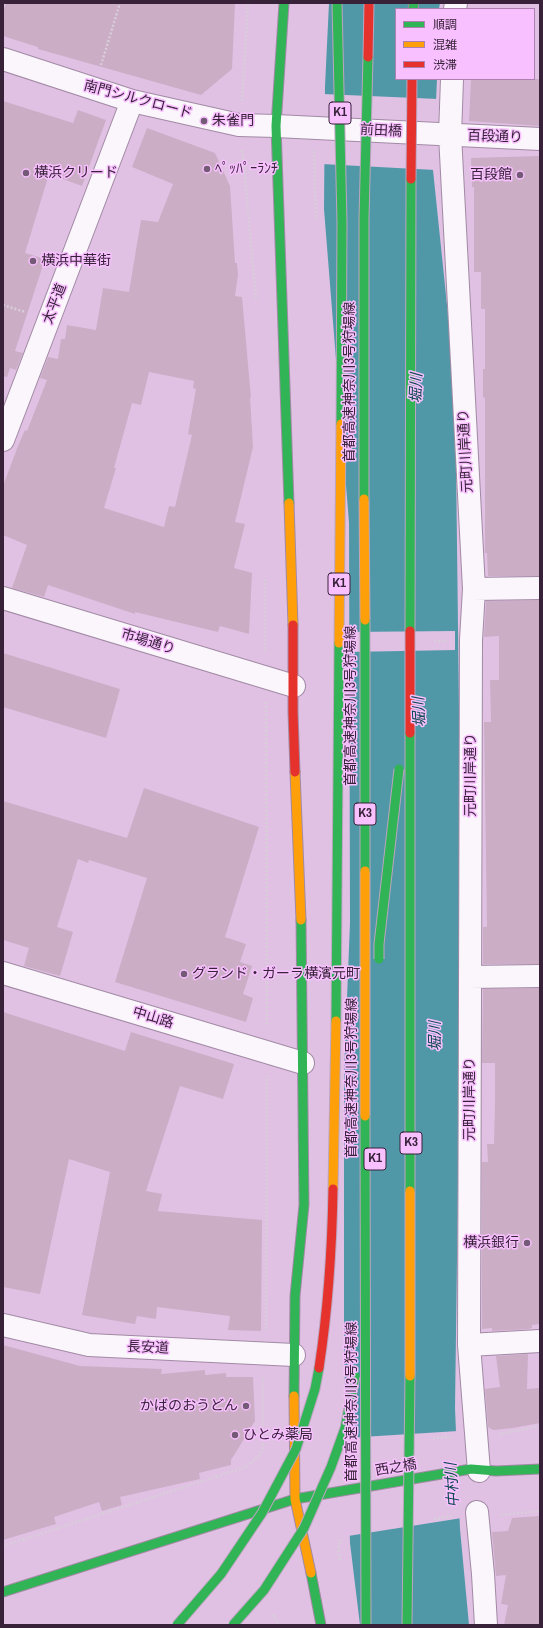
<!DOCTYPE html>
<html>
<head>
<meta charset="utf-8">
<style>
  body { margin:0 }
  #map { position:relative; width:543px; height:1628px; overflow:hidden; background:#e0c1e4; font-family:"Archivo Narrow","Noto Sans JP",sans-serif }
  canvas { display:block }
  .frame { position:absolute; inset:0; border:4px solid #38223a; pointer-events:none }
  .legend { position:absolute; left:395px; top:8px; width:140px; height:72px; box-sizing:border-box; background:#f9c0ff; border:1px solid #ac81b0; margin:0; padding:5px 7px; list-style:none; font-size:12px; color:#38223a }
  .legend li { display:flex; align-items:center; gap:8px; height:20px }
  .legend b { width:20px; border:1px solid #ac81b0 }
</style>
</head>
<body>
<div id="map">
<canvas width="543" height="1628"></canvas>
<div class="frame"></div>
<ul class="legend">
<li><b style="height:5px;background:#30b455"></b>順調</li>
<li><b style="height:5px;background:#ff9f0a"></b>混雑</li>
<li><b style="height:5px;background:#e5322d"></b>渋滞</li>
</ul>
</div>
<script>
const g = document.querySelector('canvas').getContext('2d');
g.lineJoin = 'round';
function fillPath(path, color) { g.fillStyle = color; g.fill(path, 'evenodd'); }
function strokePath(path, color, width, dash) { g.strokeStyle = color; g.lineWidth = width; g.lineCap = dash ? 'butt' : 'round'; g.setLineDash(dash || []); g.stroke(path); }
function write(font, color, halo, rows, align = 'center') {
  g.font = font + ' "Archivo Narrow","Noto Sans JP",sans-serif'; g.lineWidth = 3; g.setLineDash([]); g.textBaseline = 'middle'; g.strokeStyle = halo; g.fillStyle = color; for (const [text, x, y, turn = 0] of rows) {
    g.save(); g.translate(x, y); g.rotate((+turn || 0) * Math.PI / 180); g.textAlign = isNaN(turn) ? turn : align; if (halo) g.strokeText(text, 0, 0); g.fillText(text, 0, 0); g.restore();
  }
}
fillPath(new Path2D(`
  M329 3H440L439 9H396V79H437L433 170 455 382 459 708 461 961 455 1408 460 1529 469 1625H360L350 1543 344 1355V1073L350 923 349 523 324 209 325 86Z`), '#5098a8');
fillPath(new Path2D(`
  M323 94 438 99 435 170 322 164Z
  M455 631V650L348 652V632Z
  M458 1431 462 1518 348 1536 345 1459 346 1438Z`), '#e0c1e4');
fillPath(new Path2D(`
  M6 3H235L232 69 201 95 38 49V47L3 36V12Z
  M471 79H540V126L469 121Z
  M3 101 73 123 78 110 106 120 82 186 49 174 25 253 45 259 15 351 23 353 16 370 10 368 7 377 3 376Z
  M147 128 215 153 230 186 235 263H237L238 275 235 296 242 297 251 398 250 397 253 447 235 522 245 524 234 568 252 573 249 634 220 626 218 632 135 612V614L48 585 44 597 12 588 27 545 3 535V486L18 446 25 430 27 431 47 380 40 378 48 357 58 359 61 339H65L67 325 96 330 103 288 129 292 141 220 158 222 173 184 132 167ZM149 372 194 381 193 388 196 389 188 434 192 435 175 507 169 506 164 527 104 508 116 468H114L132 403 141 405Z
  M540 156V576H488L487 553H485V398L483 397V369H485V309H481V272H474V187H472L471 158Z
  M540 600V964H483V927H487L484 722H491L490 680H499V636L484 637 486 601Z
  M3 653 120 689 106 738 3 707Z
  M144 788 259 827 225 937 246 944 240 962 252 966 243 994 253 998 246 1022 115 982 147 878 89 860 88 863 78 859 57 927 73 932 60 976 24 966 29 948 3 940V801L127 838Z
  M540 988V1324L532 1325V1328L528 1329 492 1331V1328L482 1329V1162H488L487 1144H494L495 1102V1063H482L483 989Z
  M3 1012 125 1051 131 1032 234 1064 223 1099 180 1086 146 1191 162 1194 158 1211 262 1220 261 1331 228 1330 230 1316 157 1307 156 1319 137 1316 135 1324 82 1315 110 1172 69 1159 40 1294 3 1287Z
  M3 1345 80 1366 162 1369 161 1374 205 1370V1375L226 1373V1377H253L255 1421 231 1460V1465L199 1473 200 1479 120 1497 122 1505 102 1511 99 1502 54 1517 56 1524 3 1540Z
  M528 1354 527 1389 540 1388V1423L513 1428 493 1430 488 1427 485 1389 500 1387 496 1356Z
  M540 1516V1625H504L508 1605 501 1604 506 1575 496 1576 492 1532 508 1531 512 1518Z`), '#cbadc6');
const street = new Path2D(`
  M455 9 456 3
  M3 59 132 101 239 125 276 126 540 139
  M452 79 450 135 474 589 471 640 469 1345 479 1471
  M3 440 132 101
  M474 589 540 588
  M3 598 294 686
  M3 973 303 1063
  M470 977 540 976
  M3 1325 89 1345 294 1355
  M469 1345 540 1341
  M477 1512 483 1574 486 1625`);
const fast = new Path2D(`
  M284 3 276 126 289 503
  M413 9 414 3
  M294 1396 295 1296 304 1205 301 920
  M311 1573 321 1625
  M3 1592 295 1499 471 1469 496 1471 540 1469`);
const slow = new Path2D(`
  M289 503 293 625
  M295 772 301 920
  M294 1396 295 1499 311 1573`);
const jam = new Path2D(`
  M293 625V712L295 772`);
strokePath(street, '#a28aa5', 24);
strokePath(fast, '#a28aa5', 11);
strokePath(slow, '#a28aa5', 11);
strokePath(jam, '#a28aa5', 11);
strokePath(new Path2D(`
  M101 65 120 3
  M242 101 248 3
  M241 150 243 154 256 300
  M314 151 316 220
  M3 305 25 312
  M265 579V652
  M434 641H447
  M266 702 267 1027
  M266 1329 267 1076
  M499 1434 540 1426
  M433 1438 452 1437
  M501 1515 540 1511
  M434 1519 454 1516
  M3 1546 246 1467 261 1454 263 1445V1377
  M340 1560 338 1547 341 1539
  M273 1615 279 1625`), '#d8ced9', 2.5, [2, 2]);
strokePath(street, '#faf6fb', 22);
strokePath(fast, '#30b455', 9);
strokePath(slow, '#ff9f0a', 9);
strokePath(jam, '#e5322d', 9);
const fastBridge = new Path2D(`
  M337 3 342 223 341 424
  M364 499V218L368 57
  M365 620V871
  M410 631 411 179
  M410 733V1191
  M379 959V944L399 769
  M336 1021 339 643
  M365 1116 366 1625
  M177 1625 221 1574 262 1513 296 1449 315 1389 319 1368
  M233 1625 264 1590 304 1528 331 1467 345 1428 355 1376
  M407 1625 410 1376`);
const slowBridge = new Path2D(`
  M364 499 365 620
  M339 643 341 424
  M365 871V1116
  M333 1189 336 1021
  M410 1191V1376`);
const jamBridge = new Path2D(`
  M368 57 369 3
  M411 179 412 79
  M410 631V733
  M319 1368C328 1309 332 1249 333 1189`);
strokePath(fastBridge, '#bca5bf', 11, []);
strokePath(slowBridge, '#bca5bf', 11, []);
strokePath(jamBridge, '#bca5bf', 11, []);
strokePath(fastBridge, '#30b455', 9);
strokePath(slowBridge, '#ff9f0a', 9);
strokePath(jamBridge, '#e5322d', 9);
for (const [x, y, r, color] of [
  [204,121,4,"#735a76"],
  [207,169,4,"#735a76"],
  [26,173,4,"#735a76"],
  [520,175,4,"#735a76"],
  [33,261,4,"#735a76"],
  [184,974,4,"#735a76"],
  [527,1243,4,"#735a76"],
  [246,1406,4,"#735a76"],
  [235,1435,4,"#735a76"]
]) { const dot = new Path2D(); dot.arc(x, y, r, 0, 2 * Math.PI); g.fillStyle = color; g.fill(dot); strokePath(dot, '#f9c0ff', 1.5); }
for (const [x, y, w] of [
  [340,113,22],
  [339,584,22],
  [365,814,22],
  [411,1143,22],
  [375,1159,22]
]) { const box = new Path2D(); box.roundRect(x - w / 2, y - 11, w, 22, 3); g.fillStyle = '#f9c0ff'; g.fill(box); strokePath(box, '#38223a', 1); }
write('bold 13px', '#38223a', null, [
  ["K1",340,113],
  ["K1",339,584],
  ["K3",365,814],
  ["K3",411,1143],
  ["K1",375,1159]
]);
write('14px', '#38223a', '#f9c0ff', [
  ["南門シルクロード",138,100,15],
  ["前田橋",381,131,3],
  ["百段通り",495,137,2],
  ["太平道",55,304,-69],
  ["首都高速神奈川3号狩場線",350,382,-90],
  ["元町川岸通り",466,451,-93],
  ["市場通り",148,642,17],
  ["首都高速神奈川3号狩場線",351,706,-90],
  ["元町川岸通り",471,775,-90],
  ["中山路",153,1018,17],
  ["首都高速神奈川3号狩場線",352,1078,-90],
  ["元町川岸通り",470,1099,-90],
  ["長安道",148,1348,3],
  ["首都高速神奈川3号狩場線",352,1402,-90],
  ["西之橋",396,1468,-10]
]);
write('14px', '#38223a', '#f9c0ff', [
  ["朱雀門",212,121],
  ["ﾍﾟｯﾊﾟｰﾗﾝﾁ",215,169],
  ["横浜クリード",34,173],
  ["百段館",512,175,"right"],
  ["横浜中華街",41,261],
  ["グランド・ガーラ横濱元町",192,974],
  ["横浜銀行",519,1243,"right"],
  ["かばのおうどん",238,1406,"right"],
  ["ひとみ薬局",243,1435]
], 'left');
write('italic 15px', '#0c494e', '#f9c0ff', [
  ["堀川",417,388,-88],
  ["堀川",420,712,-93],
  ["堀川",436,1036,-91],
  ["中村川",453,1485,-94]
]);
</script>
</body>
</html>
